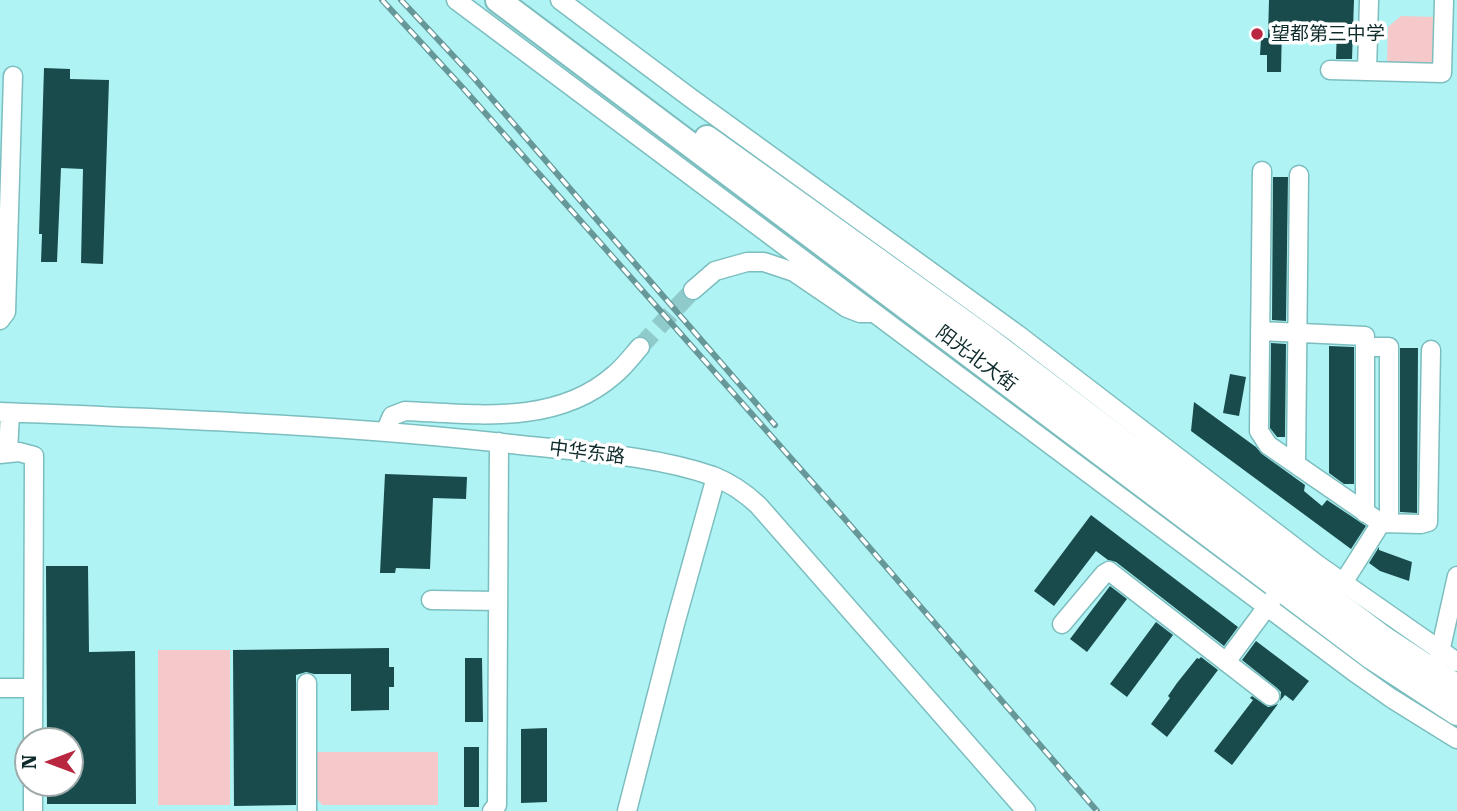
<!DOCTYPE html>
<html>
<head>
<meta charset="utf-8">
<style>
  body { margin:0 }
  #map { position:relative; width:1457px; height:811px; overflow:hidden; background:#b0f3f4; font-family:"Roboto Serif",serif }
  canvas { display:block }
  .north { position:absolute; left:14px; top:727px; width:70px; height:70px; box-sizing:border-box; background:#fff; border:2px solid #9faaaa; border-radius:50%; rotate:270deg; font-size:19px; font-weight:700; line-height:28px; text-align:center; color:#0e2a2b }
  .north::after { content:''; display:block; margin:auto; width:24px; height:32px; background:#b8263f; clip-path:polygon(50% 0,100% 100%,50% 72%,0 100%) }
</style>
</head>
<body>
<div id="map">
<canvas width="1457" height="811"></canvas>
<div class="north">N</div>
</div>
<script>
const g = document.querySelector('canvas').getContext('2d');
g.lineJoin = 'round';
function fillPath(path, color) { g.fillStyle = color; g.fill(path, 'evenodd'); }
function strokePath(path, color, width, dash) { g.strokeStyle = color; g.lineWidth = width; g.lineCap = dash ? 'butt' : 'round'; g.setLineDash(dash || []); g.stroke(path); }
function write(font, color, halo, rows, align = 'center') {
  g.font = font + ' "Roboto Serif","Noto Sans SC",serif'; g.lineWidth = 7; g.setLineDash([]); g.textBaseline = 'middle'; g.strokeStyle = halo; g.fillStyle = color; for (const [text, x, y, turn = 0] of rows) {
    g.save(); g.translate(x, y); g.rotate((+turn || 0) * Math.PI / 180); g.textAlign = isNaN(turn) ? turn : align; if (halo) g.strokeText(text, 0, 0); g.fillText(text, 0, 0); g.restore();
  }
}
fillPath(new Path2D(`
  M1401 16 1436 17 1434 65 1387 64 1388 27Z
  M158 650H230V805H158Z
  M313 752H438V805H322L313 794Z`), '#f5c9c9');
fillPath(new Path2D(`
  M1269 0H1354L1352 59H1336L1337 26 1282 24 1281 72H1267V55H1260L1261 38H1268Z
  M44 68 70 69V79L109 80 103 264 81 263 83 169 61 168 57 262H41L42 234H39Z
  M1273 177H1288L1286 321 1272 320Z
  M1271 343 1286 344 1285 437H1277L1270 428Z
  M1329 346 1354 347V484H1344L1329 473Z
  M1400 348H1418L1417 513 1400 512Z
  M1230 374 1246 377 1239 416 1223 413Z
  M1194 402 1256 447 1262 454 1305 485 1304 491 1322 506 1327 500 1366 526 1351 549 1191 431Z
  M385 474 467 477 466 499 433 498 430 569 396 568 395 573H380Z
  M1091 515 1238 627 1224 646 1116 562 1108 560 1096 551 1054 606 1034 591Z
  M1379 547V550L1412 562 1409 581 1380 571 1369 563Z
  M46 566H88L89 652 135 651 136 804H47V783H70V741H47Z
  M1110 586 1127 599 1087 652 1070 639Z
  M1156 622 1173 635 1127 697 1110 684Z
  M1256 641 1309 681 1293 701 1285 695 1280 701 1281 692 1277 688 1242 660Z
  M389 648V667H394V687H389V710L351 711V674H314L306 672 296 675V805L234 806 233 650Z
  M1201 657 1218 670 1167 737 1151 724 1170 698 1168 696 1177 683 1197 658 1199 659Z
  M465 658H482L483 722H465Z
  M1252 696 1268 707 1278 704 1232 765 1214 751 1253 700 1250 698Z
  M547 728V802L521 803V729Z
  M464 747H479V807H464Z`), '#1a4b4c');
strokePath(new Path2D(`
  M640 347 693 290`), '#90cbcc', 18, [18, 9]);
const minor = new Path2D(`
  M456 0 1357 674 1391 698 1457 739
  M560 0 692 99 1017 334 1318 565 1457 662
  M1330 70 1442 73 1444 0
  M1367 71 1369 0
  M1262 171 1259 431 1268 445 1381 523 1421 524 1428 522 1431 350
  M693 290 715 271 747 262H764L794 272 847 308 860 313H874
  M0 320 6 312 13 76
  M1260 331 1365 336V513
  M1365 347H1389V523
  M0 412C174 419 347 425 520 445 584 452 652 455 713 476 731 483 744 492 758 505L1026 811
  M385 432 392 416 405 411C475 414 556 426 614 375 624 367 632 356 640 347
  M8 452 10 413
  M0 454 19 452 34 456 33 741
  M1296 464 1299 175
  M1343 583 1381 523
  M431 600 498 601
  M1062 624 1104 574 1109 571 1270 696
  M1438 661 1457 576
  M1226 662 1272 600
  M0 688H33
  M33 811V783
  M307 811V683
  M492 811 497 805 499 442
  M627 811 675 624 716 477`);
const highway = new Path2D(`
  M498 0 1370 656 1457 713
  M707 138 986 338 1383 638 1457 687`);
strokePath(minor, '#7cbebf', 21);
strokePath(highway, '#7cbebf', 28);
strokePath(minor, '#fff', 18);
strokePath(highway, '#fff', 24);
const rail = new Path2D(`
  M382 0 463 88 843 517 1097 811
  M401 0 474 78 775 425`);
strokePath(rail, '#679899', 6);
strokePath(rail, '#fff', 3.5, [10]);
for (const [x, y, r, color] of [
  [1257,34,7,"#b8263f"]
]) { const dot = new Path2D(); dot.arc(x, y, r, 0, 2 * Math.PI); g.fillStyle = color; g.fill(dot); strokePath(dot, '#fff', 2.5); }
write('19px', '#0e2a2b', '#fff', [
  ["望都第三中学",1271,34]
], 'left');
write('19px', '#0e2a2b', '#fff', [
  ["阳光北大街",976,359,37],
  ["中华东路",587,453,7]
]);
</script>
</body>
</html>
